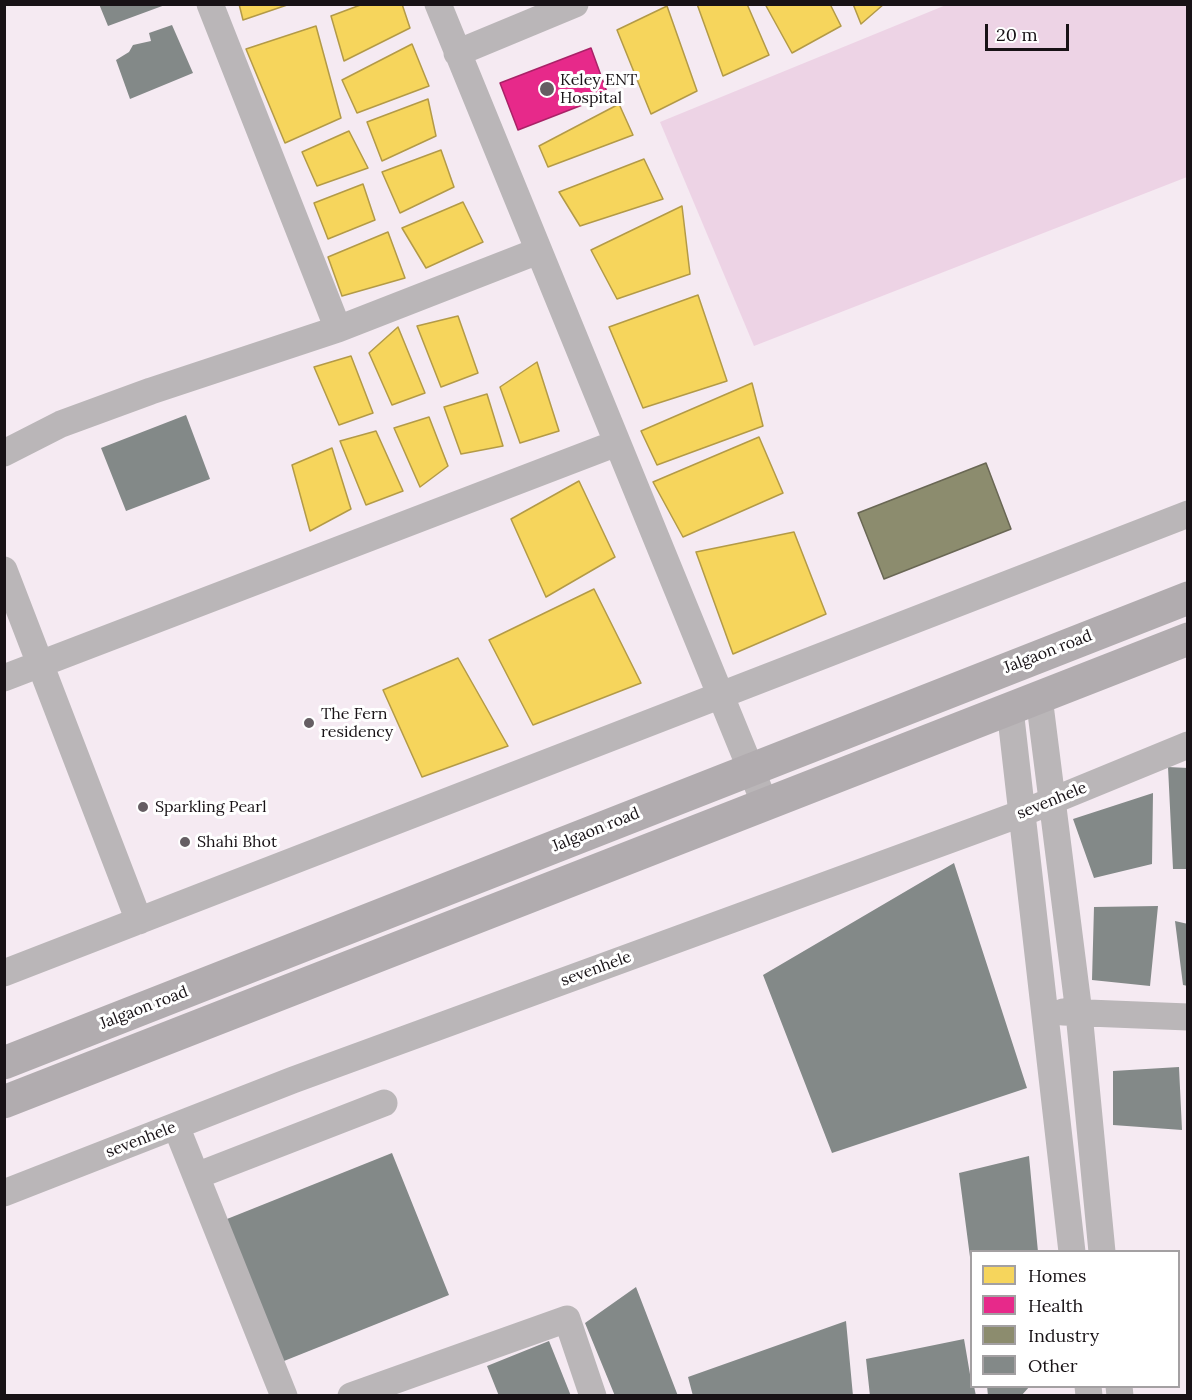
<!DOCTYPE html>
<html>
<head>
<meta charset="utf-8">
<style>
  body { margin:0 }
  #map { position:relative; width:1192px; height:1400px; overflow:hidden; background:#f5eaf2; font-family:Lora,serif }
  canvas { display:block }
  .frame { position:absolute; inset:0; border:6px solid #181216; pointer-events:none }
  .legend { position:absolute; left:970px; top:1250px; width:210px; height:138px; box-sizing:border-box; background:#fff; border:2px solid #a3a0a2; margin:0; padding:8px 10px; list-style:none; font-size:18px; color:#181216 }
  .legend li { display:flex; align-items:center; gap:12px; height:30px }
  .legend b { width:30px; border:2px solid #a3a0a2 }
  .scale { position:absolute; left:985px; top:24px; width:84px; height:27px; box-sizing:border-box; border:3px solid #181216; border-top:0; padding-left:8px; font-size:18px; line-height:21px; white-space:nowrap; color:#181216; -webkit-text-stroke:4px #fff; paint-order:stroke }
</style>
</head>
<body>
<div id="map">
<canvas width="1192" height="1400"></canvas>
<div class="frame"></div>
<ul class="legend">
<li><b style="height:16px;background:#f6d55c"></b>Homes</li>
<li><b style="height:16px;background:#e7298a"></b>Health</li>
<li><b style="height:16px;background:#8c8c6e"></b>Industry</li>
<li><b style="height:16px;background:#838988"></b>Other</li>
</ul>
<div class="scale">20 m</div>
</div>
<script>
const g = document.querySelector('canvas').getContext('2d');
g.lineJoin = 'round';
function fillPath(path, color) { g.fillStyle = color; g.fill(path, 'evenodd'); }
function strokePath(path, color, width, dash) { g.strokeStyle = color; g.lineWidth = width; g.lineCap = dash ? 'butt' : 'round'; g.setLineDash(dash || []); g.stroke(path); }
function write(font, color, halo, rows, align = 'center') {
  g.font = font + ' Lora,serif'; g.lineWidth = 6; g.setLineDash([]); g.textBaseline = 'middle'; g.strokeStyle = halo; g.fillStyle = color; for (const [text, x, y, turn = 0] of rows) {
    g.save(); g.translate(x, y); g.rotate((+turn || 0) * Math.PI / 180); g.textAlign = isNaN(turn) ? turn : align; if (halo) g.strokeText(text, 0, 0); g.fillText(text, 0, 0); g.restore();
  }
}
fillPath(new Path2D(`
  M946 5H1187V177L754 346 660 122Z`), '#edd3e5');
const homes = new Path2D(`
  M239 4H290L243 20Z
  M363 4H402L410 28 344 61 331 16Z
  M697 4H747L769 55 723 76Z
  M765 4H830L841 26 792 53Z
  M853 4H884L861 24Z
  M667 6 697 91 651 114 617 30Z
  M316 26 341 118 285 143 246 49Z
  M412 44 429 86 357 113 342 80Z
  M428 99 436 136 382 161 367 122Z
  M619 104 633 135 548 167 539 146Z
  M349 131 368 168 317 186 302 152Z
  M441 150 454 187 400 213 382 172Z
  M644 159 663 199 580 226 559 192Z
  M363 184 375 220 328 239 314 203Z
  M463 202 483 242 426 268 402 228Z
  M682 206 690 274 617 299 591 250Z
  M388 232 405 278 342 296 328 257Z
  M698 295 727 381 643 408 609 327Z
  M458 316 478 373 441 387 417 326Z
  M398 327 425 393 392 405 369 353Z
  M351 356 373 413 339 425 314 367Z
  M537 362 559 431 520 443 500 387Z
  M752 383 763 426 657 465 641 431Z
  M487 394 503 446 461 454 444 407Z
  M429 417 448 466 420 487 394 428Z
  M376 431 403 491 366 505 340 441Z
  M759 437 783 493 683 537 653 482Z
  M332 448 351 509 310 531 292 465Z
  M579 481 615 557 546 597 511 519Z
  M794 532 826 614 733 654 696 552Z
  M594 589 641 683 533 725 489 640Z
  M458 658 508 746 422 777 383 690Z`);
fillPath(homes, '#f6d55c');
strokePath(homes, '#b39a47', 1.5);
const health = new Path2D(`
  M591 48 608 95 518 130 500 83Z`);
fillPath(health, '#e7298a');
strokePath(health, '#a92267', 1.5);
const industry = new Path2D(`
  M986 463 1011 529 884 579 858 513Z`);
fillPath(industry, '#8c8c6e');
strokePath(industry, '#696754', 1.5);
fillPath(new Path2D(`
  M99 4H165V5L108 26Z
  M172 25 193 73 130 99 116 60 129 52 133 45 151 41 149 33Z
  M186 415 210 479 126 511 101 448Z
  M1168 767 1188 768V869H1173Z
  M1153 793 1152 864 1094 878 1073 819Z
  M954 863 1027 1088 832 1153 763 975Z
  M1158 906 1150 986 1092 980 1094 907Z
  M1175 921 1188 924V986L1183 985Z
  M1179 1067 1182 1130 1113 1125V1071Z
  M392 1153 449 1295 279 1363 222 1221Z
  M1029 1156 1038 1252H972L970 1257 959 1173Z
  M636 1287 678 1396H615L585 1323Z
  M846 1321 853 1396H693L688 1377Z
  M964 1339 972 1386H974L976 1396H870L866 1359Z
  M549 1341 571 1396H499L487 1366Z
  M987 1386H1030L1021 1396H988Z`), '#838988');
strokePath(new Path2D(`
  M210 4 338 329
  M438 4 765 804
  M457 53 575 4
  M4 453 61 424 151 391 338 329 538 251
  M4 570 139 921
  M4 678 617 443
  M1039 697 1079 1013 1102 1252
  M1010 709 1072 1252
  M4 973 1188 514
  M1063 1012 1188 1017
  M176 1126 284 1396
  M196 1176 384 1103
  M4 1193 293 1080 1020 814 1188 745
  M1088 1386 1089 1396
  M1119 1386 1120 1396
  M351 1396 567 1319 593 1396`), '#bab6b8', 27);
strokePath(new Path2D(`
  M4 1063 1188 598
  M4 1102 1188 639`), '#b1acaf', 33);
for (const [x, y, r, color] of [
  [547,89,8,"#655e63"],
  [309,723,6,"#655e63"],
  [143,807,6,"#655e63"],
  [185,842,6,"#655e63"]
]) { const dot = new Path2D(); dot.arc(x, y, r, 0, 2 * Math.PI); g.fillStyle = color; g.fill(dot); strokePath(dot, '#fff', 2); }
write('16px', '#181216', '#fff', [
  ["Keley ENT",560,80],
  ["Hospital",560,98],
  ["The Fern",321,714],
  ["residency",321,732],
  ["Sparkling Pearl",155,807],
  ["Shahi Bhot",197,842]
], 'left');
write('16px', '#181216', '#fff', [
  ["Jalgaon road",1048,652,-21],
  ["sevenhele",1052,801,-22],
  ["Jalgaon road",596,830,-22],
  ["sevenhele",596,969,-20],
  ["Jalgaon road",144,1008,-21],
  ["sevenhele",141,1140,-21]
]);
</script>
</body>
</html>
